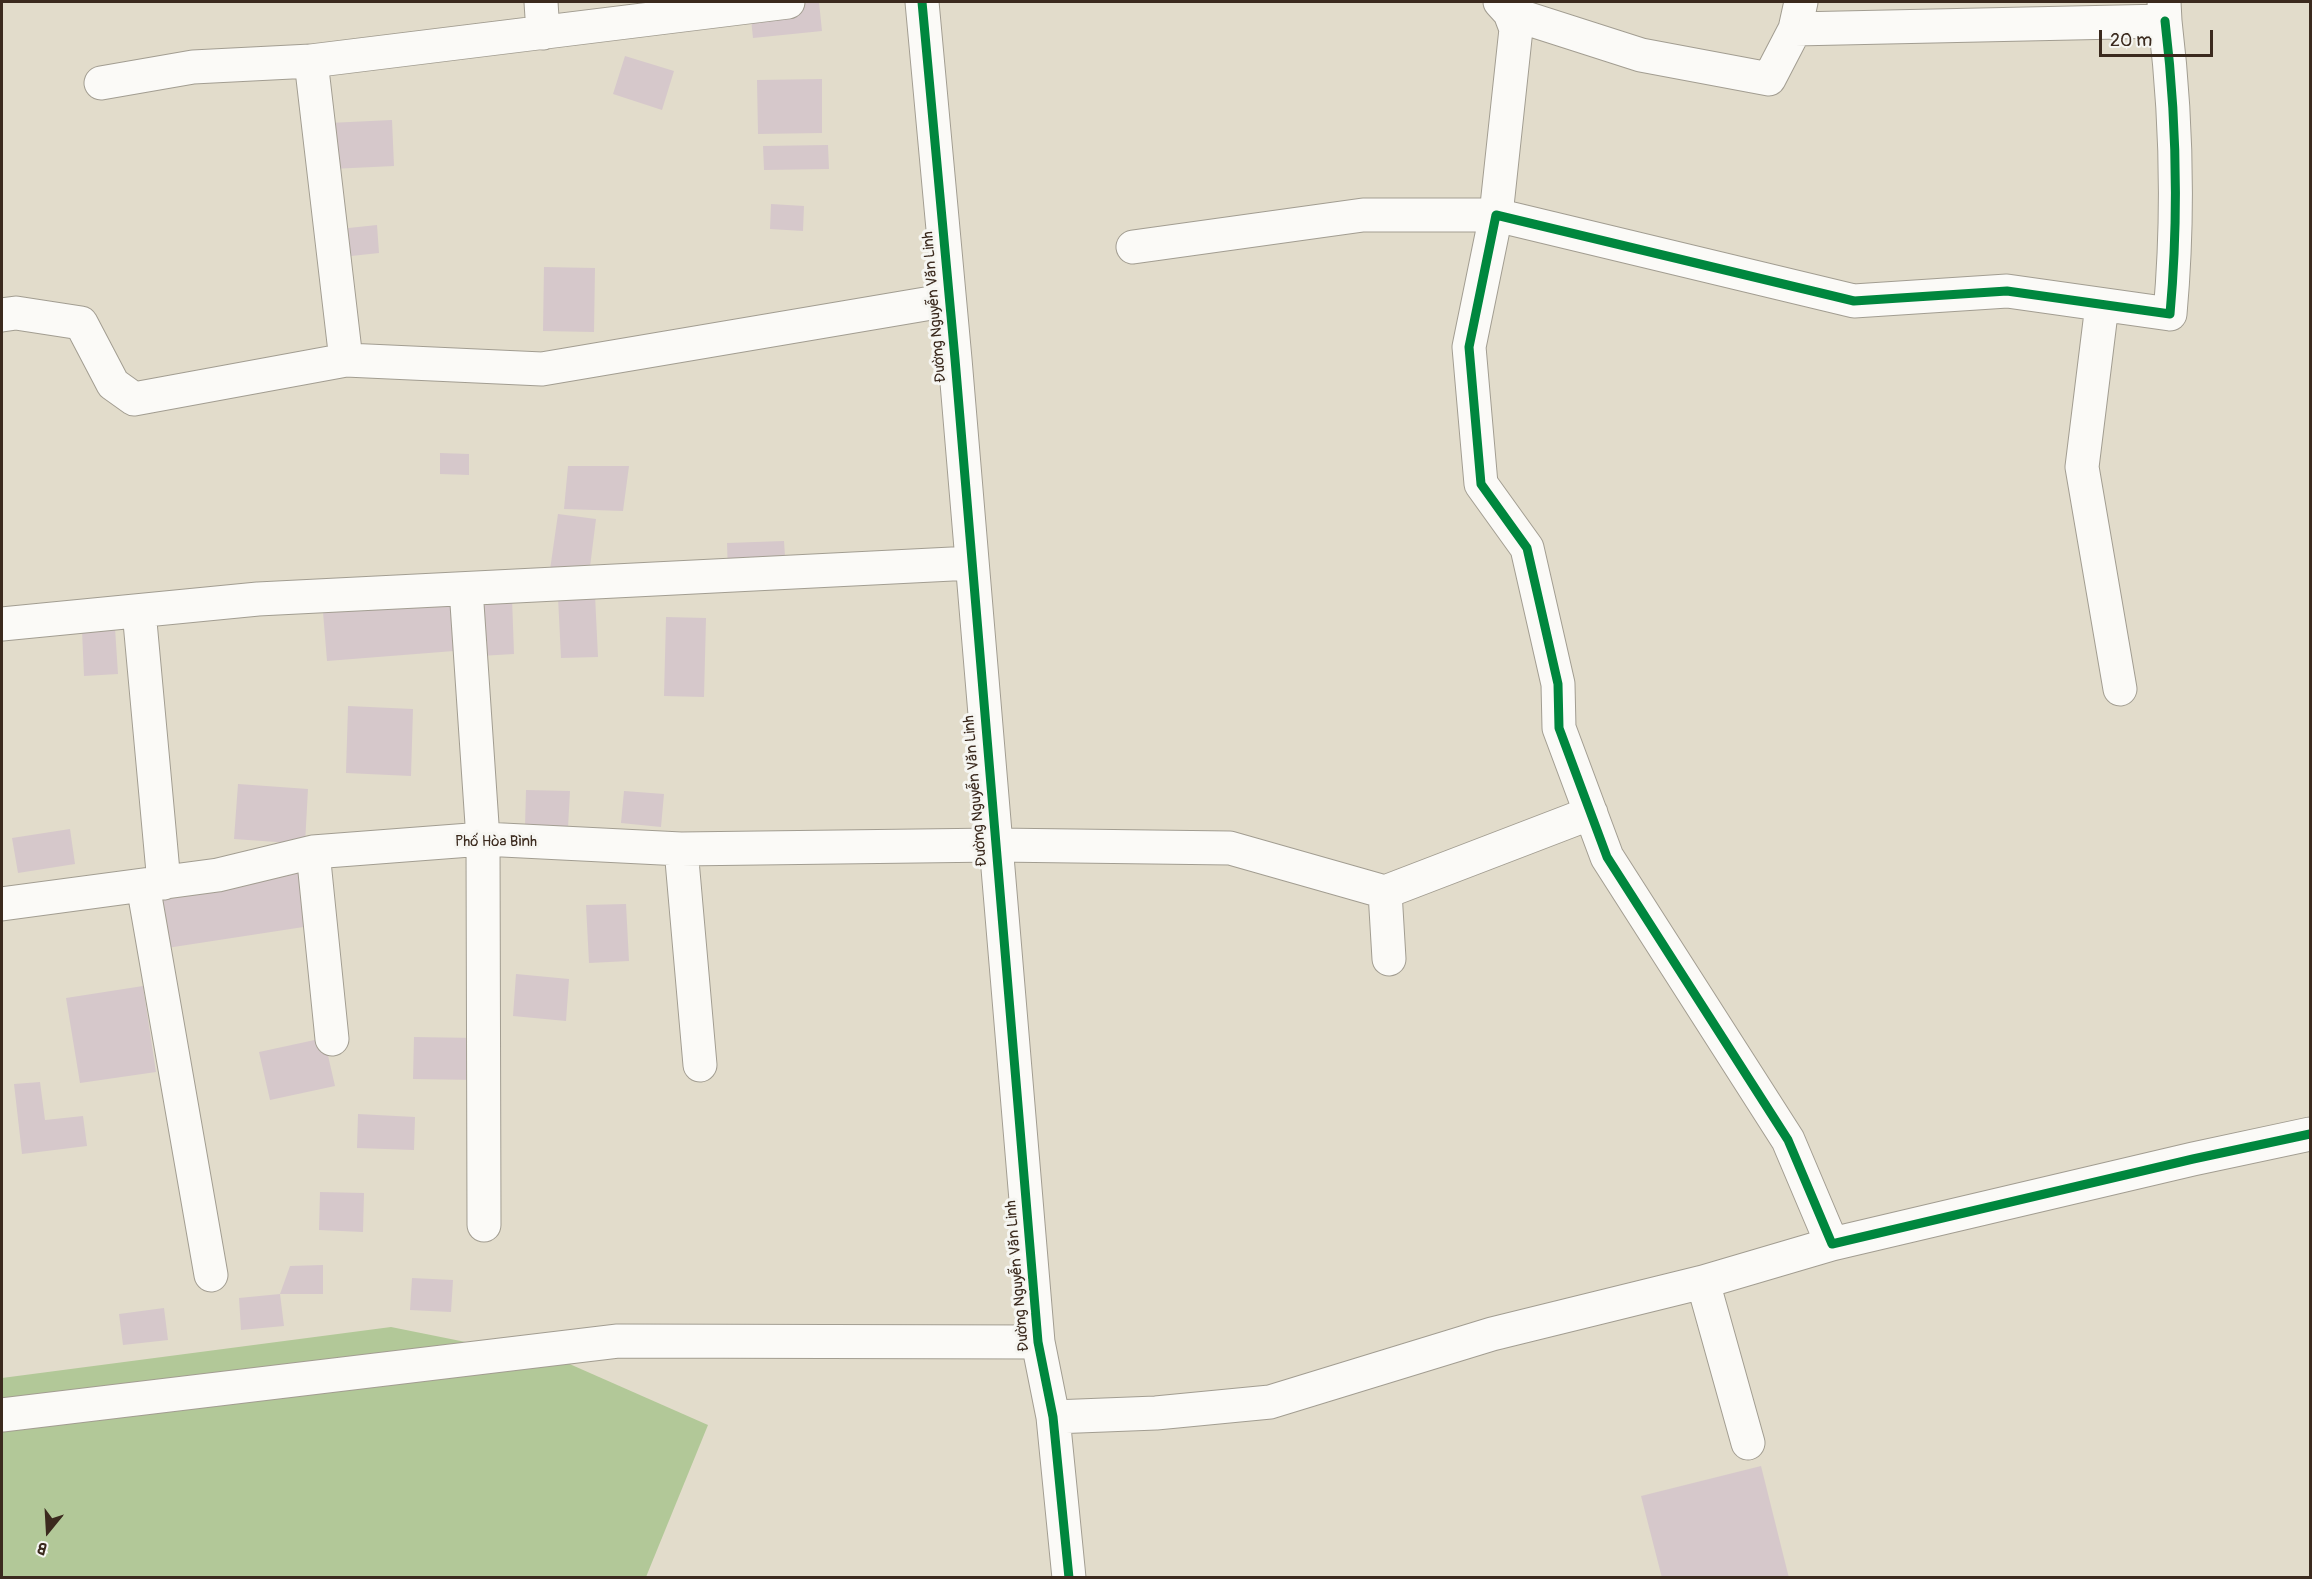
<!DOCTYPE html>
<html>
<head>
<meta charset="utf-8">
<style>
  body { margin:0 }
  #map { position:relative; width:2312px; height:1579px; overflow:hidden; background:#e2dccb; font-family:Pangolin,sans-serif }
  canvas { display:block }
  .frame { position:absolute; inset:0; border:3px solid #3b2a1e; pointer-events:none }
  .north { position:absolute; left:18px; top:1501px; width:60px; height:60px; -webkit-text-stroke:4px #f6f6f2; paint-order:stroke; rotate:198deg; font-size:16px; font-weight:700; line-height:24px; text-align:center; color:#3b2a1e }
  .north::after { content:''; display:block; margin:auto; width:21px; height:27px; background:#3b2a1e; clip-path:polygon(50% 0,100% 100%,50% 72%,0 100%) }
  .scale { position:absolute; left:2099px; top:30px; width:114px; height:27px; box-sizing:border-box; border:3px solid #3b2a1e; border-top:0; padding-left:8px; font-size:18px; line-height:21px; white-space:nowrap; color:#3b2a1e; -webkit-text-stroke:4px #f6f6f2; paint-order:stroke }
</style>
</head>
<body>
<div id="map">
<canvas width="2312" height="1579"></canvas>
<div class="frame"></div>
<div class="north">B</div>
<div class="scale">20 m</div>
</div>
<script>
const g = document.querySelector('canvas').getContext('2d');
g.lineJoin = 'round';
function fillPath(path, color) { g.fillStyle = color; g.fill(path, 'evenodd'); }
function strokePath(path, color, width, dash) { g.strokeStyle = color; g.lineWidth = width; g.lineCap = dash ? 'butt' : 'round'; g.setLineDash(dash || []); g.stroke(path); }
function write(font, color, halo, rows, align = 'center') {
  g.font = font + ' Pangolin,sans-serif'; g.lineWidth = 6; g.setLineDash([]); g.textBaseline = 'middle'; g.strokeStyle = halo; g.fillStyle = color; for (const [text, x, y, turn = 0] of rows) {
    g.save(); g.translate(x, y); g.rotate((+turn || 0) * Math.PI / 180); g.textAlign = isNaN(turn) ? turn : align; if (halo) g.strokeText(text, 0, 0); g.fillText(text, 0, 0); g.restore();
  }
}
fillPath(new Path2D(`
  M391 1327 565 1362 708 1425 646 1577H2V1378Z`), '#b2c898');
fillPath(new Path2D(`
  M819 2 822 31 753 38 750 9Z
  M625 56 674 71 662 110 613 94Z
  M822 79V133L758 134 757 80Z
  M392 120 394 166 331 169 329 123Z
  M828 145 829 169 764 170 763 146Z
  M771 204 804 206 803 231 770 229Z
  M377 225 379 253 342 257 339 229Z
  M544 267 595 268 594 332 543 331Z
  M440 453 469 454V475L440 474Z
  M568 466H629L623 511 564 509Z
  M558 514 596 519 589 575 550 570Z
  M784 541 786 572 728 574 727 543Z
  M595 595 598 657 561 658 558 597Z
  M512 598 514 654 480 656 478 599Z
  M450 603 454 651 327 661 323 612Z
  M666 617 706 618 704 697 664 696Z
  M115 628 118 674 84 676 82 630Z
  M348 706 413 709 411 776 346 773Z
  M238 784 308 789 305 844 234 839Z
  M526 790 570 791 568 828 525 827Z
  M624 791 664 794 661 827 621 823Z
  M70 829 75 864 18 873 12 838Z
  M301 873 310 926 167 948 159 896Z
  M626 904 629 961 589 963 586 905Z
  M516 974 569 979 566 1021 513 1016Z
  M143 986 156 1072 80 1083 66 998Z
  M414 1037 478 1038 477 1080 413 1079Z
  M324 1038 335 1086 270 1100 259 1052Z
  M40 1082 45 1120 83 1116 87 1146 22 1154 14 1084Z
  M358 1114 415 1117 414 1150 357 1148Z
  M320 1192 364 1193 363 1232 319 1230Z
  M323 1265V1294H280L284 1326 241 1330 239 1298 280 1294 290 1266Z
  M412 1278 453 1280 451 1312 410 1310Z
  M164 1308 168 1340 123 1345 119 1314Z
  M1761 1466 1789 1578H1662L1641 1496Z`), '#d6c8cb');
const minor = new Path2D(`
  M541 2 543 33
  M922 2 955 359 1038 1342 1053 1417 1069 1578
  M1510 13 1641 55 1769 79 1795 29 1801 2
  M2165 21C2177 121 2179 214 2170 314L2007 291 1854 301 1496 215 1469 347 1481 484 1527 548 1558 684 1559 728 1607 857 1788 1140 1832 1244 2193 1159 2310 1134
  M1795 29 2165 21 2164 2
  M101 83 193 67 311 61
  M1133 247 1363 215H1496L1516 29 1510 13 1500 2
  M2102 305 2082 467 2120 689
  M2 315 16 313 81 323 113 384 134 399 346 360 542 369 949 300
  M346 360 311 61 788 2
  M466 589 483 839 484 1225
  M139 611 164 883
  M2 624 258 599 972 563
  M681 849 700 1065
  M313 852 332 1039
  M143 885 211 1275
  M2 904 218 875 313 852 483 839 681 849 996 845 1230 848 1385 892
  M1389 959 1385 892 1591 813
  M2 1415 618 1341 1038 1342
  M1053 1417 1156 1413 1270 1402 1492 1334 1703 1282
  M1748 1443 1703 1282 1832 1244`);
strokePath(minor, '#a29d91', 35);
strokePath(minor, '#fbfaf7', 33);
strokePath(new Path2D(`
  M922 2 955 359 1038 1342 1053 1417 1069 1578
  M2165 21C2177 121 2179 214 2170 314L2007 291 1854 301 1496 215 1469 347 1481 484 1527 548 1558 684 1559 728 1607 857 1788 1140 1832 1244 2193 1159 2310 1134`), '#00873e', 9);
write('15px', '#3b2a1e', '#f6f6f2', [
  ["Đường Nguyễn Văn Linh",935,307,-95],
  ["Đường Nguyễn Văn Linh",976,791,-95],
  ["Phố Hòa Bình",496,842],
  ["Đường Nguyễn Văn Linh",1018,1276,-95]
]);
</script>
</body>
</html>
